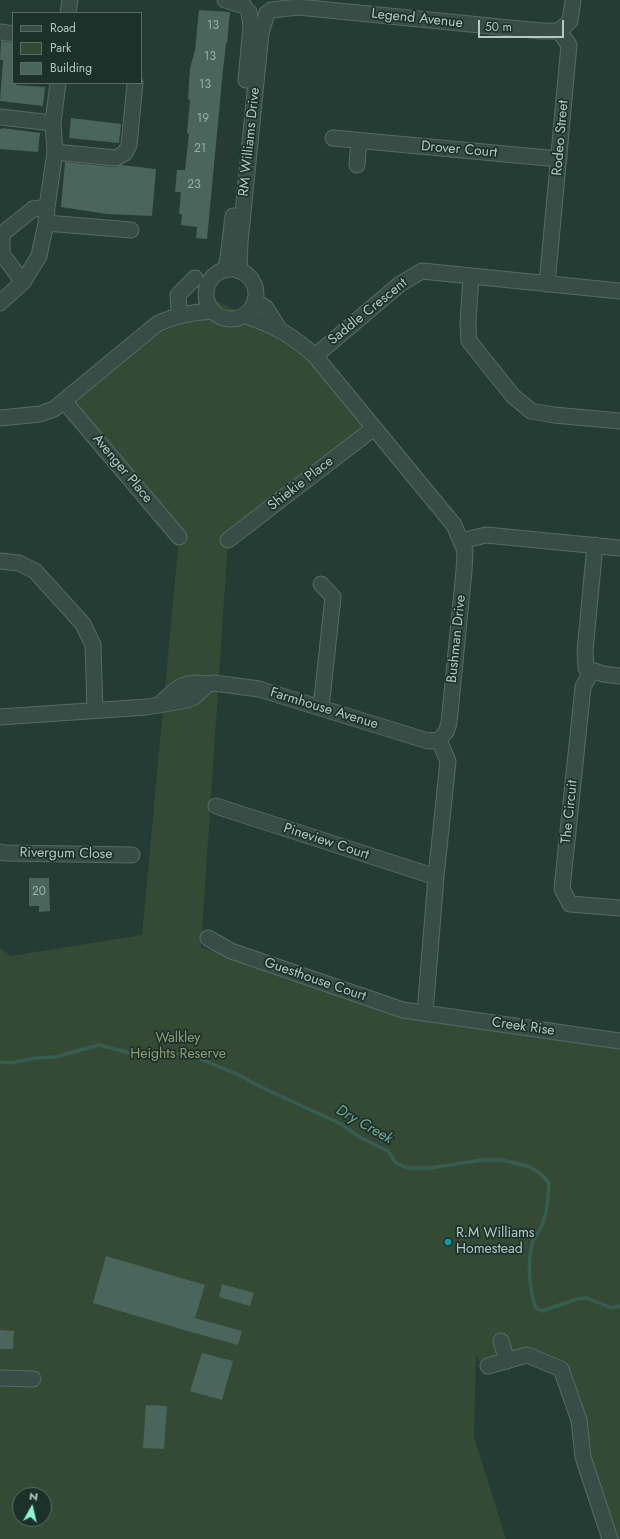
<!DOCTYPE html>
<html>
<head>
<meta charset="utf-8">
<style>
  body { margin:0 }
  #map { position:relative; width:620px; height:1539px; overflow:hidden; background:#243c34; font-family:Jost,sans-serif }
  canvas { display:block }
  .legend { position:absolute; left:12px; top:12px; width:130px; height:72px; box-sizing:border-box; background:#1d312b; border:1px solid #596d67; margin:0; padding:5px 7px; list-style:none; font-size:12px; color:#b4c8c2 }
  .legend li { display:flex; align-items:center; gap:8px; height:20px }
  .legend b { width:20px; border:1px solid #596d67 }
  .north { position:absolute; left:12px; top:1487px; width:40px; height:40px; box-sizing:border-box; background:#1d312b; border:1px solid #596d67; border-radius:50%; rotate:8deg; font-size:11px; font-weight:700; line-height:16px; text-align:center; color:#b4c8c2 }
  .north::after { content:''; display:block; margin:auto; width:14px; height:18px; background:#8bf5d5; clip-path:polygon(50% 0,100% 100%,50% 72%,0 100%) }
  .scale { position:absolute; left:478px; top:20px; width:86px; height:18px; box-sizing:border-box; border:2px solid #b4c8c2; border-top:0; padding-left:5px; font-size:12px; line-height:14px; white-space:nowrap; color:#b4c8c2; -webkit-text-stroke:3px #1d312b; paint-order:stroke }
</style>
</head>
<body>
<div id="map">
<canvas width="620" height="1539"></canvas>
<ul class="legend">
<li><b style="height:5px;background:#384d46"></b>Road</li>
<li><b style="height:11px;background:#344a34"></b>Park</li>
<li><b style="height:11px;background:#4a655c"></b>Building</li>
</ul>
<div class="north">N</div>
<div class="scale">50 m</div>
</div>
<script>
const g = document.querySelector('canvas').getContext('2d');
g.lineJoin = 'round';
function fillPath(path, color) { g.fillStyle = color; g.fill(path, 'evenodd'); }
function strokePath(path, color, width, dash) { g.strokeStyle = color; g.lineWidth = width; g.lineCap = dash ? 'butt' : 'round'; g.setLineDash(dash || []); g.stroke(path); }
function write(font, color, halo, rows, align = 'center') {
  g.font = font + ' Jost,sans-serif'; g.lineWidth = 3.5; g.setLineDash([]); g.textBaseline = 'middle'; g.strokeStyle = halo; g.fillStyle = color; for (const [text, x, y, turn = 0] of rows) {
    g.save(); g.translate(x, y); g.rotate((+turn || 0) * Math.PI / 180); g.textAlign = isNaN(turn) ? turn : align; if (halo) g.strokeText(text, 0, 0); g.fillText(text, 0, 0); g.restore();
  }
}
fillPath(new Path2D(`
  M207 297 279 329 374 428 228 540 201 947 404 1013 620 1042V1539H612L561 1369 527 1355 479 1362 476 1353 474 1437 506 1539H0V948L11 956 142 935 179 537 60 405 165 321ZM20 1495H44V1519H20Z`), '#344a34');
strokePath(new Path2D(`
  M0 1062 11 1063 36 1058 55 1057 99 1045 130 1053 188 1054 237 1074 261 1087 341 1124 361 1138 388 1151 396 1163 408 1168H430L482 1160H503L530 1167 541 1174 549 1183C548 1197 548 1211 542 1225 540 1231 535 1236 533 1241 527 1260 529 1291 536 1308L542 1311 577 1299 587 1298 611 1308 620 1306`), '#355e50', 3.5);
fillPath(new Path2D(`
  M199 10 230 12 227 43H226L223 70 207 239 196 238 197 227 181 225 182 214H179L181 192H175L177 170H185L189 134 187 133 190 100 188 99 190 68 195 50Z
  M1 41 13 43V83H16V85L45 87 43 106 0 101 3 60H0Z
  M71 118 121 124 119 143 69 138Z
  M2 128 40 133 38 152 0 149V129H2Z
  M65 162 115 167 121 165 156 169 152 216 107 214 61 207Z
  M29 878H49L50 911 39 912V906H29Z
  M106 1256 205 1285 195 1318 242 1331 238 1345 191 1332 93 1303Z
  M222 1284 254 1293 250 1306 219 1297Z
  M0 1330 14 1331 13 1349H0Z
  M202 1353 233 1361 222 1400 190 1391Z
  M146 1405 167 1406 164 1449 143 1448Z`), '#4a655c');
const minor = new Path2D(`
  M225 0 244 6
  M271 10 298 7 541 31H559
  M68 13 70 0
  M0 32 13 34
  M246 80 251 26 249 12
  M0 117 53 123
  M333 138 559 159
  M55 152 116 158 125 153 129 145 135 83
  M357 165 359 141
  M46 223 131 230
  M206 294a25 25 0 1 1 50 0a25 25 0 1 1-50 0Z
  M225 270 228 258 233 216
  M239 271 240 242 261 33 267 13
  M471 276 468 323 469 341 513 396 531 411 554 415 620 421
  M23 282 2 254V234L33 209 47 207
  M547 284 569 45 559 31 570 21 573 0
  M255 301 266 308 279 329
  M0 303 23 282 39 256 46 223 47 207 55 152 53 123 58 83
  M179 310 178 295 195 278
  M246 314 249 317C277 327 293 336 315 356L454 525 465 551 464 571 449 723 446 732 439 740 448 761 436 877 425 1013
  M315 356 400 284 422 271 620 291
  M64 401 179 537
  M0 418 40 414 54 409 157 324C175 315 194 312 213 311
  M228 540 374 428
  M461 541 486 535 620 548
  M595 545 585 651 586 668 603 674 620 676
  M0 561 19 563 35 571 83 624 93 645 95 710
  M592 670 583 687 562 889 570 904 620 908
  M159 705C170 695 179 683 195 683 202 683 207 685 214 683L259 689 428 741 439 740
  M321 708 333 597 321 584
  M0 717 147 707 187 700 194 697 207 685
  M216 806 436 877
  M0 852 5 853 132 855
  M208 938 231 951 403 1010 620 1041
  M501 1341 507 1361
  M488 1366 527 1355 561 1369 579 1420 583 1457 610 1539
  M0 1378 33 1379`);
strokePath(minor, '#566b64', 17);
strokePath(minor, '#384d46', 15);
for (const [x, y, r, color] of [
  [448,1242,4,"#0f9aa8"]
]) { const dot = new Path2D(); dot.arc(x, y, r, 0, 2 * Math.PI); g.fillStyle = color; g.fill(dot); strokePath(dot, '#1d312b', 1.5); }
write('12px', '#9aafa8', null, [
  ["13",213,26],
  ["13",210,57],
  ["13",205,85],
  ["19",203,119],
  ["21",200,149],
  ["23",194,185],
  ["20",39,892]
]);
write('14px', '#b4c8c2', '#1d312b', [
  ["Legend Avenue",417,19,6],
  ["Rodeo Street",561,138,-85],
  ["RM Williams Drive",250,142,-84],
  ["Drover Court",459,150,5],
  ["Saddle Crescent",368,312,-39],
  ["Avenger Place",122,469,50],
  ["Shiekie Place",301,484,-38],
  ["Bushman Drive",457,639,-84],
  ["Farmhouse Avenue",324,709,17],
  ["The Circuit",570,812,-84],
  ["Pineview Court",326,842,18],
  ["Rivergum Close",66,854,1],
  ["Guesthouse Court",315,980,19],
  ["Creek Rise",523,1027,8]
]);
write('14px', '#909d72', '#1d312b', [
  ["Walkley",178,1039],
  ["Heights Reserve",178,1055]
]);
write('14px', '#b4c8c2', '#1d312b', [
  ["R.M Williams",456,1234],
  ["Homestead",456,1250]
], 'left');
write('italic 15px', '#6ea692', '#1d312b', [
  ["Dry Creek",364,1125,30]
]);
</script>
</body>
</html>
